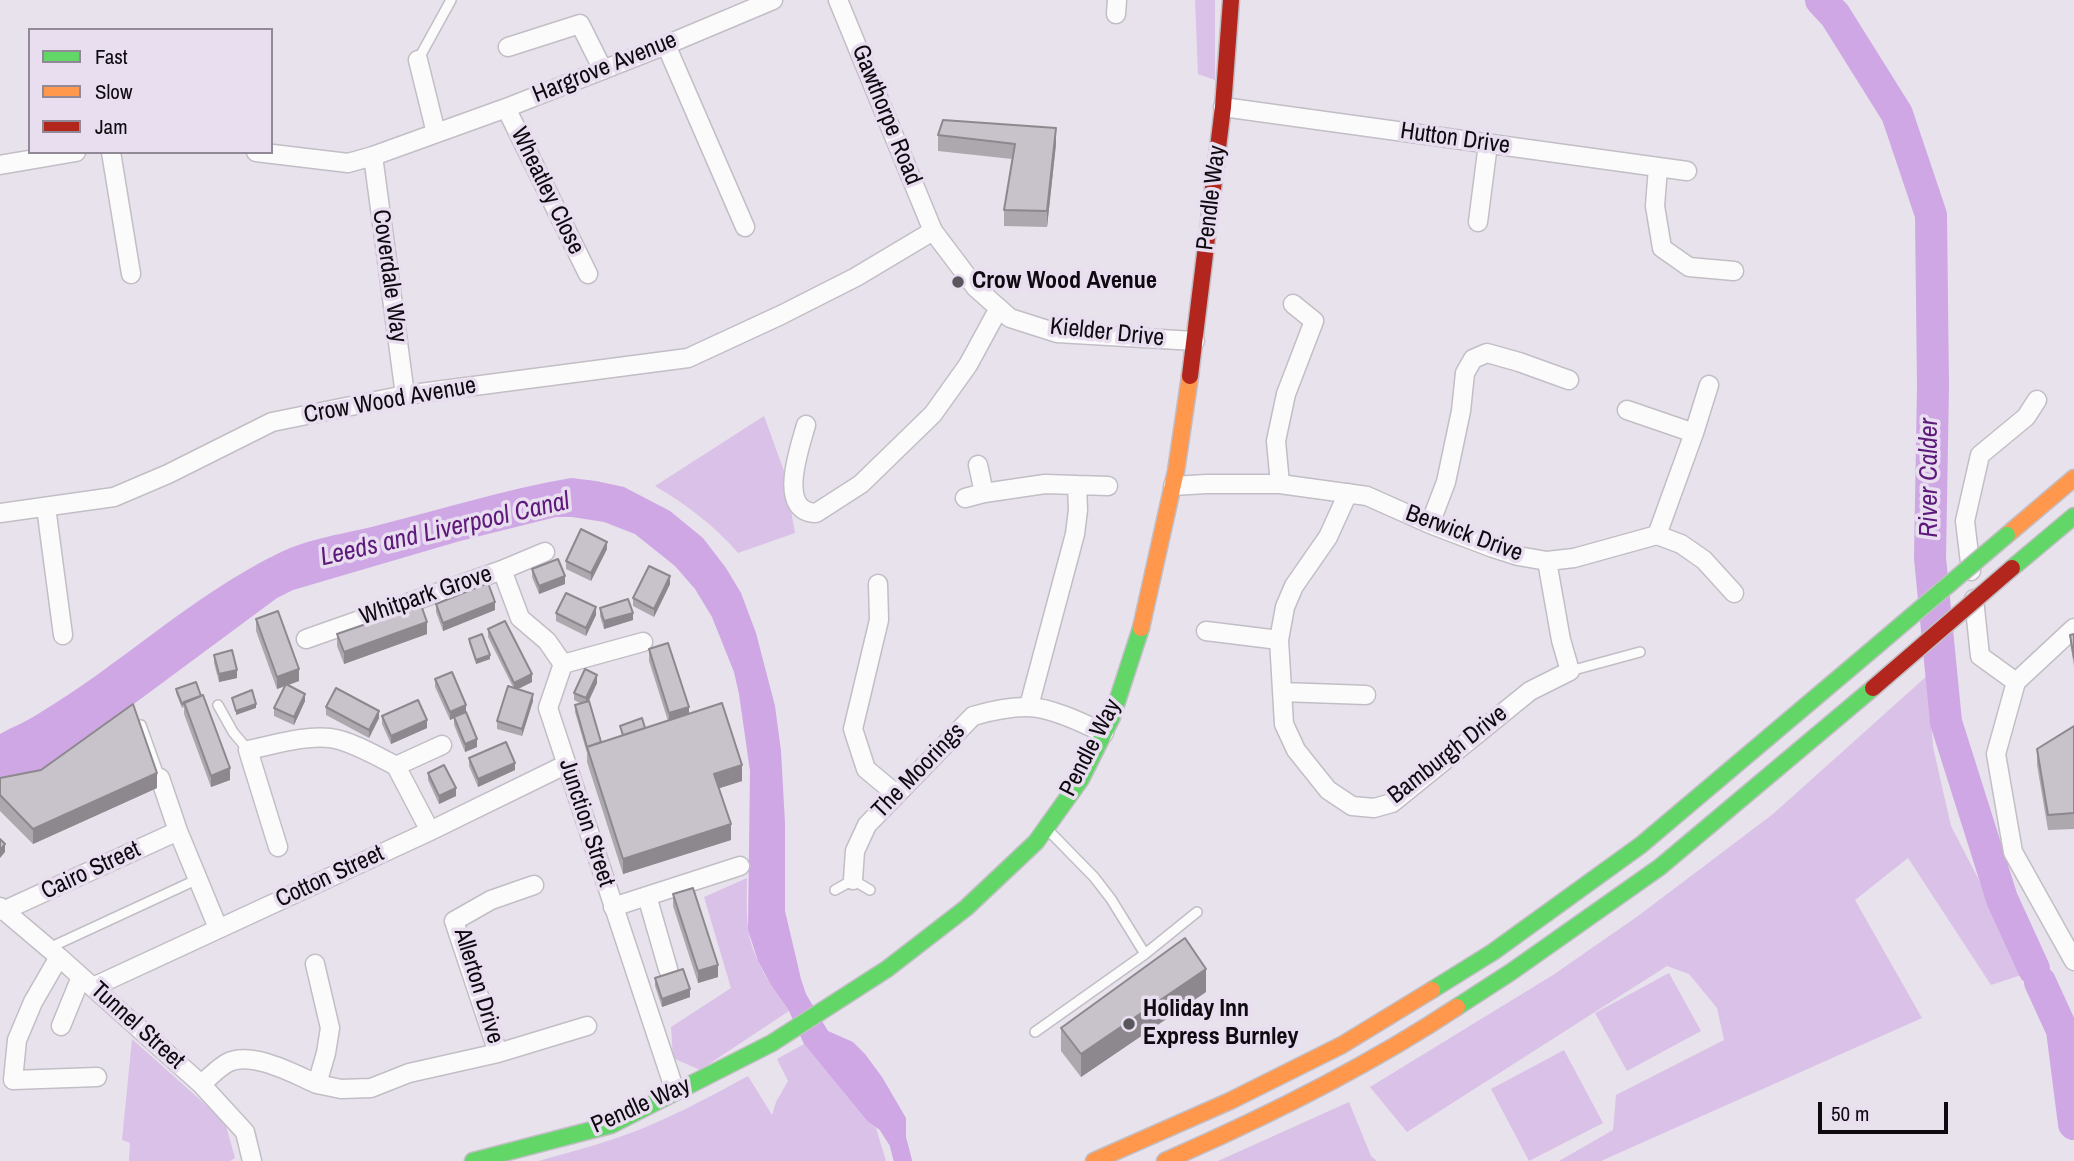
<!DOCTYPE html>
<html>
<head>
<meta charset="utf-8">
<style>
  body { margin:0 }
  #map { position:relative; width:2074px; height:1161px; overflow:hidden; background:#e8e2ec; font-family:"Archivo Narrow",sans-serif }
  canvas { display:block }
  .legend { position:absolute; left:28px; top:28px; width:245px; height:126px; box-sizing:border-box; background:#e9def0; border:2px solid #918996; margin:0; padding:9px 12px; list-style:none; font-size:21px; color:#0e0a10 }
  .legend li { display:flex; align-items:center; gap:14px; height:35px }
  .legend b { width:35px; border:2px solid #918996 }
  .scale { position:absolute; left:1818px; top:1102px; width:130px; height:32px; box-sizing:border-box; border:4px solid #0e0a10; border-top:0; padding-left:9px; font-size:21px; line-height:24px; white-space:nowrap; color:#0e0a10; -webkit-text-stroke:5px #e9def0; paint-order:stroke }
</style>
</head>
<body>
<div id="map">
<canvas width="2074" height="1161"></canvas>
<ul class="legend">
<li><b style="height:9px;background:#63d668"></b>Fast</li>
<li><b style="height:9px;background:#ff974d"></b>Slow</li>
<li><b style="height:9px;background:#b3261e"></b>Jam</li>
</ul>
<div class="scale">50 m</div>
</div>
<script>
const g = document.querySelector('canvas').getContext('2d');
g.lineJoin = 'round';
function fillPath(path, color) { g.fillStyle = color; g.fill(path, 'evenodd'); }
function strokePath(path, color, width, dash) { g.strokeStyle = color; g.lineWidth = width; g.lineCap = dash ? 'butt' : 'round'; g.setLineDash(dash || []); g.stroke(path); }
function write(font, color, halo, rows, align = 'center') {
  g.font = font + ' "Archivo Narrow",sans-serif'; g.lineWidth = 7; g.setLineDash([]); g.textBaseline = 'middle'; g.strokeStyle = halo; g.fillStyle = color; for (const [text, x, y, turn = 0] of rows) {
    g.save(); g.translate(x, y); g.rotate((+turn || 0) * Math.PI / 180); g.textAlign = isNaN(turn) ? turn : align; if (halo) g.strokeText(text, 0, 0); g.fillText(text, 0, 0); g.restore();
  }
}
fillPath(new Path2D(`
  M1195 0H1215V80L1198 74Z
  M764 416 784 471 795 533 738 553C714 525 687 505 655 486Z
  M1928 675 1933 747 1951 826 2027 973 1991 985 1908 858 1855 900 1922 1018 1601 1161H1559L1613 1130 1616 1095 1724 1040 1717 1008 1689 974 1667 966 1407 1132 1370 1087 1553 975 1638 916 1773 814Z
  M747 878C747 894 746 911 748 927 751 958 772 987 789 1011L700 1070 673 1058 671 1027 731 988 704 897Z
  M1669 973 1701 1031 1627 1071 1595 1013Z
  M132 1039 225 1122 235 1158 230 1161H129L130 1143 122 1140Z
  M804 1044 868 1122 876 1128 886 1161H538C572 1152 608 1142 641 1129 678 1114 713 1095 748 1076L772 1115 776 1102 788 1081 777 1059Z
  M1564 1050 1603 1123 1529 1161 1491 1089Z
  M1349 1102 1371 1156 1377 1161H1218Z`), '#dac1e8');
fillPath(new Path2D(`
  M571 478 596 481 624 487 670 511 703 538 726 568 741 593 756 633 775 706 781 751 785 823V911L801 979 806 994 828 1031 853 1042 865 1054 882 1077 906 1118V1139L898 1142 868 1122 804 1044 789 1011 771 985 758 961 748 930 750 771 739 694 734 672 712 617 695 589 675 566 635 534 604 522 572 517H556L460 541 293 590 277 598 50 766 34 775 0 779V734C12 727 26 722 38 714 120 665 190 597 277 554 308 538 345 534 379 525 443 509 506 489 571 478Z`), '#cea7e4');
strokePath(new Path2D(`
  M886 1123 898 1142 903 1161`), '#cea7e4', 18);
strokePath(new Path2D(`
  M1821 0 1835 15 1897 114 1931 215 1933 386 1930 558 1946 722 2002 899 2034 969
  M2040 982 2062 1030 2074 1124`), '#cea7e4', 32);
const lane = new Path2D(`
  M418 60 451 0
  M1570 671 1640 652
  M218 705 233 732 248 750
  M141 725 160 778
  M1047 829 1094 877 1111 899 1145 954 1197 912
  M835 890 853 880 870 890
  M49 948 198 879
  M1035 1032 1145 954`);
const street = new Path2D(`
  M838 0 933 231 976 288 1010 318 1057 333 1195 341
  M1116 14 1117 0
  M666 45 745 227
  M508 47 580 24 603 70
  M418 60 436 133
  M1223 107 1687 171
  M506 108 588 274
  M111 152 131 274
  M256 152 348 163 373 156 506 108 666 45 773 0
  M373 156 405 395
  M0 165 76 152
  M1658 167 1655 206 1662 248 1689 267 1734 271
  M1478 222 1488 144
  M1627 410 1694 433
  M806 425C800 447 776 512 816 513L861 484 933 414 968 365 999 308
  M978 465 984 493 1045 484 1108 486
  M1280 484 1276 441 1286 394 1314 321 1293 304
  M1173 486 1206 484H1280L1367 496 1430 524 1493 548 1518 556 1547 561 1574 558 1657 535 1681 544 1704 560 1734 593
  M1348 493 1328 537 1294 586 1285 607 1279 640 1284 724 1296 750 1328 790 1352 806 1374 808 1392 803 1530 691 1570 671 1561 640 1547 561
  M965 498 984 493
  M46 507 63 635
  M0 513 114 497 168 474 272 422 405 395 688 358 781 315 856 277 933 231
  M1430 524 1446 482 1461 411 1465 373 1473 359 1487 353 1519 362 1569 380
  M1657 535 1694 433 1709 385
  M502 570 520 618 547 641 563 664 548 708 675 1091
  M1971 571 1965 521 1980 455 2026 417 2037 400
  M878 584 879 620 853 729 866 769 896 794
  M1974 599 1980 656 2016 682
  M2074 628 2016 682 1996 754 2013 852 2074 961
  M1206 631 1279 640
  M306 639 502 570 545 552
  M563 664 643 642
  M1282 692 1366 695
  M1029 706 1075 534 1078 510 1077 485
  M396 766 430 831
  M160 778 178 831 218 928
  M278 847 248 750C274 745 304 735 330 738 349 740 379 757 396 766L442 745
  M853 880 855 851 867 825 973 716C990 711 1009 707 1027 707 1050 707 1083 723 1104 733
  M647 896 668 969
  M0 907 59 957 201 1084 245 1132 252 1161
  M613 907 740 866
  M3 911 178 831
  M59 957 33 1002 17 1040 13 1080 97 1077
  M93 987 430 831 567 764
  M61 1026 81 977
  M498 1053 454 921 491 900 534 885
  M201 1084C209 1078 218 1068 227 1063 251 1050 294 1074 317 1084L326 1053 330 1028 315 964
  M317 1084 341 1089 371 1088 409 1073 498 1053 587 1026`);
const fast = new Path2D(`
  M2012 568 2074 516
  M1432 990 1493 952 1641 845 1867 654
  M1457 1007 1511 972 1660 867 1873 688
  M473 1161 611 1125 772 1043 887 969 966 908 1036 842 1081 779 1112 717 1141 628`);
const slow = new Path2D(`
  M2007 535 2074 478
  M1141 628 1176 471 1190 376
  M1094 1161 1230 1101 1342 1045 1432 990
  M1165 1161C1266 1117 1365 1068 1457 1007`);
const jam = new Path2D(`
  M1190 376 1223 107 1231 0`);
strokePath(lane, '#c2bec5', 12);
strokePath(street, '#c2bec5', 21);
strokePath(fast, '#c2bec5', 19);
strokePath(slow, '#c2bec5', 19);
strokePath(jam, '#c2bec5', 19);
strokePath(lane, '#fcfbfc', 9);
strokePath(street, '#fcfbfc', 18);
strokePath(fast, '#63d668', 16);
strokePath(slow, '#ff974d', 16);
strokePath(jam, '#b3261e', 16);
const fastBridge = new Path2D(`
  M1867 654 2007 535`);
const jamBridge = new Path2D(`
  M1873 688 2012 568`);
strokePath(fastBridge, '#c2bec5', 19, []);
strokePath(jamBridge, '#c2bec5', 19, []);
strokePath(fastBridge, '#63d668', 16);
strokePath(jamBridge, '#b3261e', 16);
fillPath(new Path2D(`
  M938 135 1056 144 1047 227 1004 226V210L1012 159 938 151Z
  M607 549 591 581 566 569V561Z
  M532 569 565 584 539 594 532 577Z
  M670 584 654 617 633 606V598Z
  M436 604 495 610 443 631 436 612Z
  M600 608 633 620 604 629 600 616Z
  M556 613 596 615 586 636 556 621Z
  M256 619 299 681 288 685 305 701 294 725 274 716V708L285 686 277 689 256 631Z
  M488 629 532 682 518 689 533 701 522 736 497 729V721L513 687 488 637Z
  M337 634H427L344 664 337 646Z
  M2074 634V666L2070 642V635Z
  M469 639 490 659 476 664 469 643Z
  M649 649 689 714 742 781 719 788 731 840 623 874 587 762V753L575 712V705L580 703 574 700V693L597 683 589 701 601 742 622 736 620 726 645 728 668 721 649 661Z
  M214 655 237 678 219 682 214 663Z
  M435 679 466 712 477 747 465 752 454 725V718L450 720 435 687Z
  M176 689 230 780 211 787 184 714V707L182 708 176 693Z
  M326 707 379 718 369 738 326 715Z
  M382 716 427 728 391 744 382 724Z
  M2074 726V829L2048 830 2037 765V749Z
  M469 758 515 770 478 787 469 766Z
  M428 773 456 796 439 804 428 780Z
  M0 778 157 788 33 844 0 811Z
  M673 894 718 977 698 983 673 906Z
  M655 978 690 997 662 1007 655 986Z
  M1206 992 1081 1077 1061 1051V1028Z`), '#aca8ae');
fillPath(new Path2D(`
  M1056 128V144L1047 227V211Z
  M607 542V549L591 581V573Z
  M565 576V584L539 594V586Z
  M670 576V584L654 617V609Z
  M495 602V610L443 631V623Z
  M596 607V615L586 636V628Z
  M633 613V620L604 629V621Z
  M427 622V634L344 664V652Z
  M490 655V659L476 664V660Z
  M299 669V681L277 689V677Z
  M237 670V678L219 682V674Z
  M532 674V682L514 691V683Z
  M597 675V683L586 706V698Z
  M305 694V701L294 725V717Z
  M533 694V701L522 736V729Z
  M256 704V708L236 715V711Z
  M466 705V713L450 720V712Z
  M689 707V719L669 725V713Z
  M379 711V718L369 738V730Z
  M427 720V728L391 744V736Z
  M477 739V747L465 752V744Z
  M515 763V770L478 787V779Z
  M742 765V781L714 790V774Z
  M230 768V780L211 787V776Z
  M157 773V788L33 844V829Z
  M456 788V796L439 804V796Z
  M731 824V840L623 874V859Z
  M5 844V852L0 858V850Z
  M718 965V977L698 983V971Z
  M1206 969V992L1081 1077V1054Z
  M690 989V997L662 1007V999Z`), '#8c888d');
const building = new Path2D(`
  M943 120 1056 128 1047 211 1004 210 1015 144 938 135Z
  M581 529 607 542 591 573 566 561Z
  M558 559 565 576 539 586 532 569Z
  M649 566 670 576 654 609 633 598Z
  M488 583 495 602 443 623 436 604Z
  M566 593 596 607 586 628 556 613Z
  M628 599 633 613 604 621 600 608Z
  M421 605 427 622 344 652 337 634Z
  M278 611 299 669 277 677 256 619Z
  M505 621 532 674 514 683 488 629Z
  M482 634 490 655 476 660 469 639Z
  M2074 634V658L2070 635Z
  M668 643 689 707 669 713 649 649Z
  M232 650 237 670 219 674 214 655Z
  M585 669 597 675 586 698 574 693Z
  M452 672 466 705 450 712 435 679Z
  M196 682 201 696 182 704 176 689Z
  M286 684 305 694 294 717 274 708Z
  M508 686 533 694 522 729 497 721Z
  M336 688 379 711 369 730 326 707Z
  M252 690 256 704 236 711 232 698Z
  M203 695 230 768 211 776 184 702Z
  M418 700 427 720 391 736 382 716Z
  M589 701 601 742 587 747 575 705Z
  M722 703 742 765 714 774 731 824 623 859 587 747Z
  M133 704 157 773 33 829 0 795V778L41 770Z
  M466 712 477 739 465 744 454 717Z
  M642 718 645 728 623 735 620 726Z
  M2074 726V813L2048 815 2037 749Z
  M506 742 515 763 478 779 469 758Z
  M444 765 456 788 439 796 428 773Z
  M0 839 5 844 0 850Z
  M693 888 718 965 698 971 673 894Z
  M1185 938 1206 969 1081 1054 1061 1028Z
  M683 969 690 989 662 999 655 978Z`);
fillPath(building, '#c8c3ca');
strokePath(building, '#8c888d', 2);
for (const [x, y, r, color] of [
  [958,282,7,"#5a565d"],
  [1129,1024,7,"#5a565d"]
]) { const dot = new Path2D(); dot.arc(x, y, r, 0, 2 * Math.PI); g.fillStyle = color; g.fill(dot); strokePath(dot, '#e9def0', 2.5); }
write('24px', '#0e0a10', '#e9def0', [
  ["Hargrove Avenue",605,68,-22],
  ["Gawthorpe Road",886,115,68],
  ["Hutton Drive",1455,139,8],
  ["Wheatley Close",547,191,64],
  ["Pendle Way",1212,198,-83],
  ["Coverdale Way",389,276,82],
  ["Kielder Drive",1107,333,6],
  ["Crow Wood Avenue",390,401,-10],
  ["Berwick Drive",1464,534,20],
  ["Whitpark Grove",426,596,-19],
  ["Pendle Way",1091,748,-63],
  ["Bamburgh Drive",1448,755,-38],
  ["The Moorings",919,771,-46],
  ["Junction Street",586,823,72],
  ["Cairo Street",91,871,-25],
  ["Cotton Street",330,877,-25],
  ["Allerton Drive",478,986,73],
  ["Tunnel Street",137,1026,42],
  ["Pendle Way",641,1106,-24]
]);
write('bold 24px', '#0e0a10', '#e9def0', [
  ["Crow Wood Avenue",972,282],
  ["Holiday Inn",1143,1010],
  ["Express Burnley",1143,1038]
], 'left');
write('italic 26px', '#5d1a7b', '#e9def0', [
  ["River Calder",1930,478,-90],
  ["Leeds and Liverpool Canal",445,530,-13]
]);
</script>
</body>
</html>
